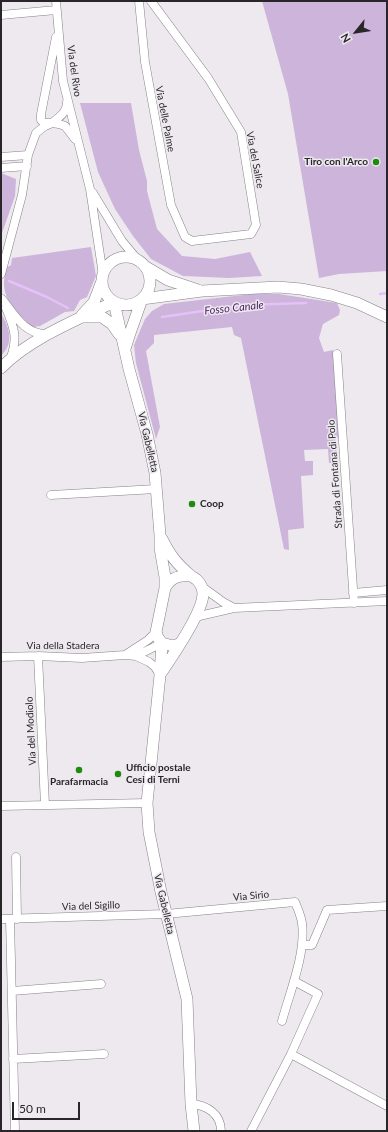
<!DOCTYPE html>
<html>
<head>
<meta charset="utf-8">
<style>
  body { margin:0 }
  #map { position:relative; width:388px; height:1132px; overflow:hidden; background:#ede9ef; font-family:Lato,sans-serif }
  canvas { display:block }
  .frame { position:absolute; inset:0; border:2px solid #282629; pointer-events:none }
  .north { position:absolute; left:336px; top:12px; width:40px; height:40px; -webkit-text-stroke:3px #ede9ef; paint-order:stroke; rotate:240deg; font-size:11px; font-weight:700; line-height:16px; text-align:center; color:#282629 }
  .north::after { content:''; display:block; margin:auto; width:14px; height:18px; background:#282629; clip-path:polygon(50% 0,100% 100%,50% 72%,0 100%) }
  .scale { position:absolute; left:12px; top:1102px; width:68px; height:18px; box-sizing:border-box; border:2px solid #282629; border-top:0; padding-left:5px; font-size:12px; line-height:14px; white-space:nowrap; color:#282629; -webkit-text-stroke:3px #ede9ef; paint-order:stroke }
</style>
</head>
<body>
<div id="map">
<canvas width="388" height="1132"></canvas>
<div class="frame"></div>
<div class="north">N</div>
<div class="scale">50 m</div>
</div>
<script>
const g = document.querySelector('canvas').getContext('2d');
g.lineJoin = 'round';
function fillPath(path, color) { g.fillStyle = color; g.fill(path, 'evenodd'); }
function strokePath(path, color, width, dash) { g.strokeStyle = color; g.lineWidth = width; g.lineCap = dash ? 'butt' : 'round'; g.setLineDash(dash || []); g.stroke(path); }
function write(font, color, halo, rows, align = 'center') {
  g.font = font + ' Lato,sans-serif'; g.lineWidth = 3; g.setLineDash([]); g.textBaseline = 'middle'; g.strokeStyle = halo; g.fillStyle = color; for (const [text, x, y, turn = 0] of rows) {
    g.save(); g.translate(x, y); g.rotate((+turn || 0) * Math.PI / 180); g.textAlign = isNaN(turn) ? turn : align; if (halo) g.strokeText(text, 0, 0); g.fillText(text, 0, 0); g.restore();
  }
}
fillPath(new Path2D(`
  M262 1H387V271L339 274 319 278 288 94Z
  M80 103H131L139 150 147 181V191L157 229 182 256 215 259 250 252 262 276 229 278 183 276 151 259 133 236 115 209 98 172Z
  M1 173 16 179 15 196 1 236Z
  M91 247 96 276 87 297 80 300 74 311 65 312 40 326 33 327C19 315 5 304 4 284 4 279 5 273 6 268L11 265 12 258Z
  M252 294H279L337 303 340 310 339 315 323 324 319 338 324 352 333 350 339 438 335 437 338 463H329L328 449 304 450 305 461H313V475L301 476 304 528 288 530 289 550 284 549 241 338 234 335 232 327 154 335V343L146 351 160 427 156 439 136 363 134 345 145 319 152 311 164 304Z
  M1 313C9 328 15 342 1 356Z`), '#cdb4da');
strokePath(new Path2D(`
  M9 281 47 297 68 308
  M380 294 387 293
  M162 317 243 305 306 303`), '#e6c1f9', 2.5);
const minor = new Path2D(`
  M56 1 63 81 90 189 103 275
  M139 1 145 62 171 205 185 237 192 241 251 234 256 225 241 132 208 78 151 1
  M1 15 56 10
  M56 37 41 114V120L44 123H52C59 117 67 113 67 102
  M1 157 28 155
  M1 168 27 166
  M93 193 122 241 137 259
  M1 274 22 195 28 155 36 133 45 126 52 123 59 124 65 126 75 139
  M2 299C14 314 25 335 47 334
  M6 308C14 328 18 337 11 357
  M337 354 354 603
  M51 495 156 489
  M201 586 223 602 234 608
  M353 593 387 590
  M195 617 234 608 387 601
  M125 655 148 640 156 632
  M38 656 45 805
  M136 656 162 643
  M1 657 38 656 82 658 125 655 136 656 149 662 155 667 160 675
  M1 806 147 803
  M16 857 17 919
  M1 919 166 914 295 902C298 909 301 916 302 923 306 953 290 992 282 1021
  M10 919 15 1131
  M302 945H312L327 910 387 906
  M12 991 101 984
  M291 1054 387 1106
  M13 1059 104 1054
  M191 1104C207 1105 221 1114 221 1131
  M251 1131 291 1054 318 994 294 981`);
const tertiary = new Path2D(`
  M102 281a24 24 0 1 1 48 0a24 24 0 1 1-48 0Z
  M146 267 168 280 198 290
  M114 302 129 369 147 434 155 473 160 535V548L165 577V588L156 632 158 638 162 643 173 646 179 644
  M82 315 94 302 102 281
  M85 317H102L112 324 119 334
  M125 349 129 336 142 299 202 291 278 287 301 289 331 295 357 303 387 317
  M1 368C29 339 78 319 114 302
  M165 588C171 577 180 575 191 576
  M162 643 160 675 147 803 149 832 161 892 187 999 191 1104 194 1131
  M161 673C172 657 203 612 203 594 203 590 201 584 197 580 195 578 192 577 190 575 176 563 170 555 162 539`);
strokePath(minor, '#868288', 9);
strokePath(tertiary, '#868288', 12);
strokePath(minor, '#fff', 8);
strokePath(tertiary, '#fff', 11);
for (const [x, y, r, color] of [
  [376,162,4,"#1d8b0b"],
  [192,504,4,"#1d8b0b"],
  [79,770,4,"#1d8b0b"],
  [118,774,4,"#1d8b0b"]
]) { const dot = new Path2D(); dot.arc(x, y, r, 0, 2 * Math.PI); g.fillStyle = color; g.fill(dot); strokePath(dot, '#ede9ef', 1.5); }
write('10px', '#282629', '#ede9ef', [
  ["Via del Rivo",74,71,82],
  ["Via delle Palme",165,119,79],
  ["Via del Salice",255,160,79],
  ["Via Gabelletta",148,442,77],
  ["Strada di Fontana di Polo",335,474,-94],
  ["Via della Stadera",63,646],
  ["Via del Modiolo",31,731,-93],
  ["Via Sirio",251,896,-5],
  ["Via Gabelletta",164,904,77],
  ["Via del Sigillo",91,906,-2]
]);
write('bold 10px', '#282629', '#ede9ef', [
  ["Tiro con l'Arco",368,162,"right"],
  ["Coop",200,504],
  ["Ufficio postale",126,768],
  ["Cesi di Terni",126,780],
  ["Parafarmacia",79,782,"center"]
], 'left');
write('italic 11px', '#512465', '#ede9ef', [
  ["Fosso Canale",234,308,-6]
]);
</script>
</body>
</html>
